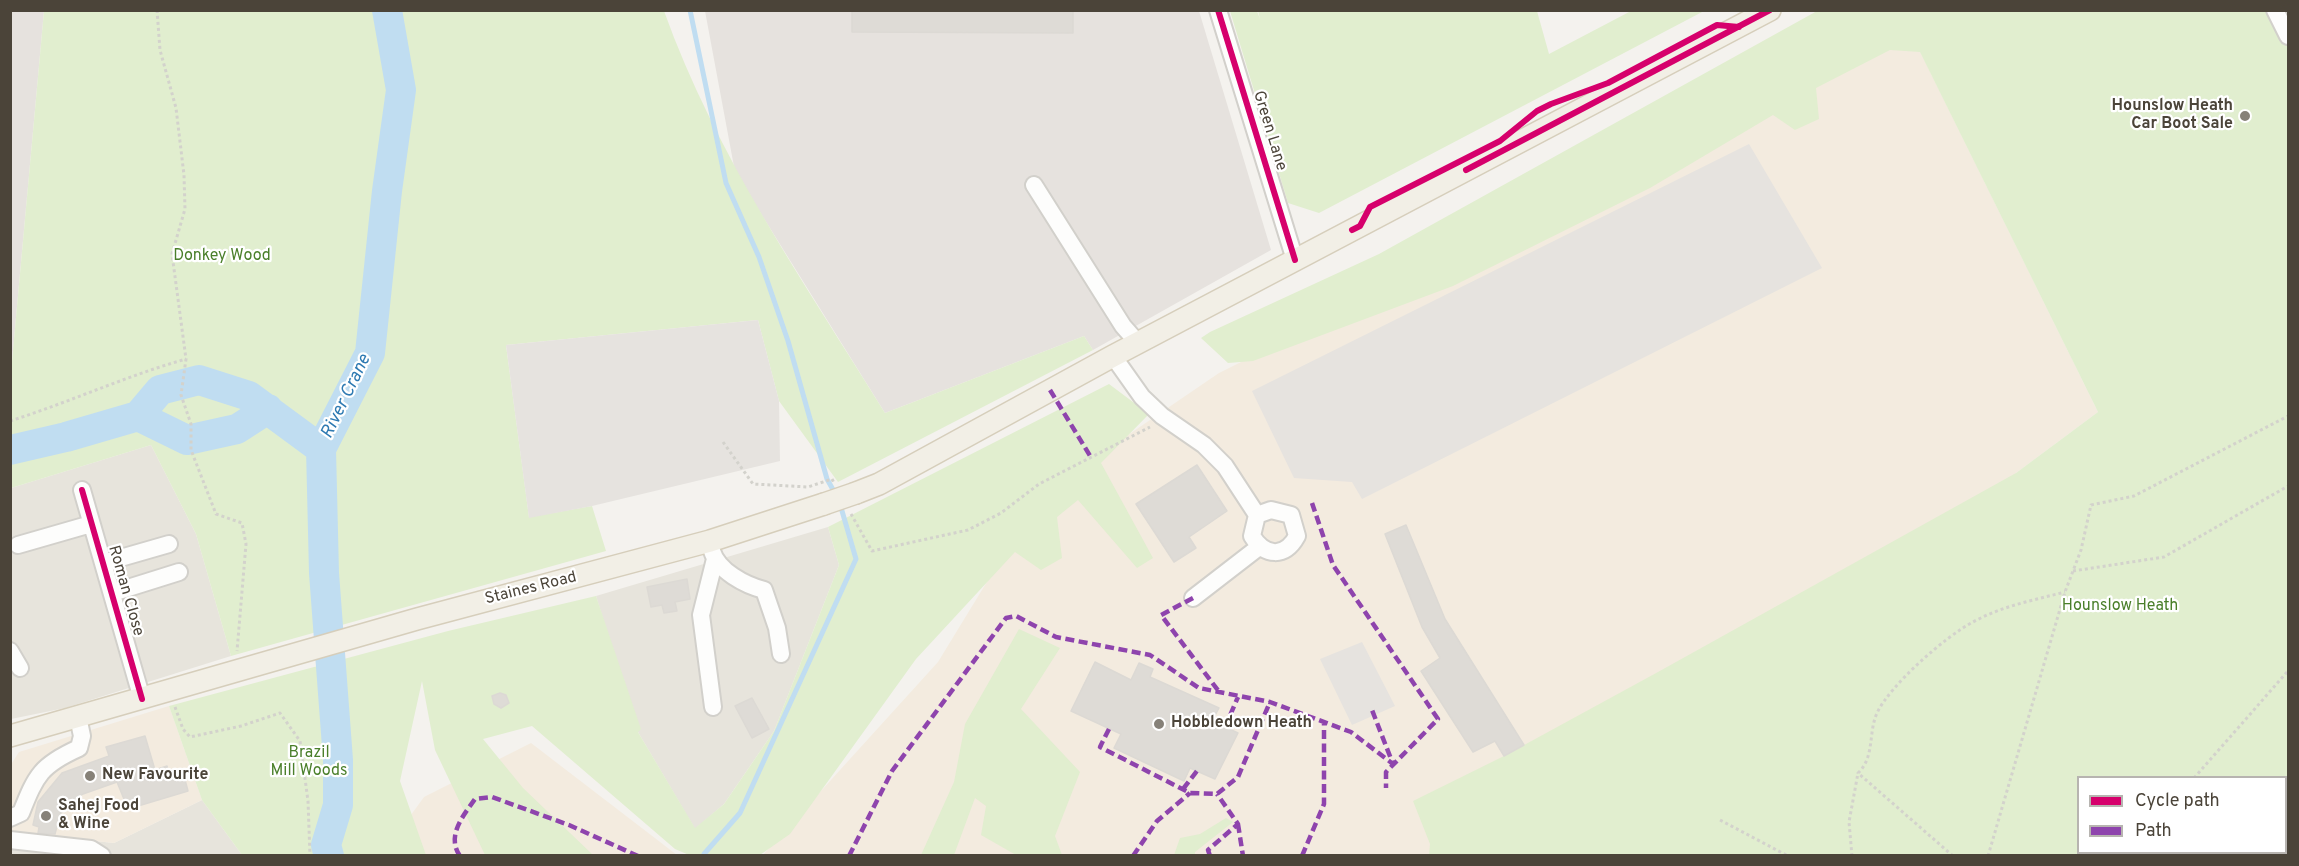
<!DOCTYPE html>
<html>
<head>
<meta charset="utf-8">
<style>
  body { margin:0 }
  #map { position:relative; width:2299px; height:866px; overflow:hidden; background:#f4f2ee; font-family:Overpass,sans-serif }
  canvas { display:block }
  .frame { position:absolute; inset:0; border:12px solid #4b4439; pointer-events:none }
  .legend { position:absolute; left:2077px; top:776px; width:210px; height:78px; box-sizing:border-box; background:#fff; border:2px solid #b7b4b0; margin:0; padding:8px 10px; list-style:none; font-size:18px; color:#4b4439 }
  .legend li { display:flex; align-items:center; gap:12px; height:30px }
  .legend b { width:30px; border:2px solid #b7b4b0 }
</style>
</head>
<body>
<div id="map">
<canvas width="2299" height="866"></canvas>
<div class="frame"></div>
<ul class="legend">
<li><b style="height:8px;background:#d6006c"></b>Cycle path</li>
<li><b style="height:8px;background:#8e44ad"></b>Path</li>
</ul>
</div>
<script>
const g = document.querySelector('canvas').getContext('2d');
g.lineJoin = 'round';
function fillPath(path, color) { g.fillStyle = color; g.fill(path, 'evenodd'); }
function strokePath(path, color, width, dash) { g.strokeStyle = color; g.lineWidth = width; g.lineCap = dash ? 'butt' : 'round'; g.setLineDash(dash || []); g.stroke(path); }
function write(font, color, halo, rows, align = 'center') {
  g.font = font + ' Overpass,sans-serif'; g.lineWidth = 4.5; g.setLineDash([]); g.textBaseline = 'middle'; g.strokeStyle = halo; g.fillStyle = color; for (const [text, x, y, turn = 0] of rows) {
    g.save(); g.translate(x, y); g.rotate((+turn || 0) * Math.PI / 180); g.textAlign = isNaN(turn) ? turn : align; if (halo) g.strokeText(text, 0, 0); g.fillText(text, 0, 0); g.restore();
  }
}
fillPath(new Path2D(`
  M151 445 196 534 231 656 65 708 11 719V488Z
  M828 527 839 565 774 731 724 804 695 829 638 732 596 596Z
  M202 800 242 855 11 856V832L114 843Z`), '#e7e4dc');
fillPath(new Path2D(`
  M1909 29 2098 412 2016 473 1715 855 762 856 938 662 1040 495 1219 373Z
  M169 706 202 800 114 843 11 832 10 766 19 752Z
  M531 743 677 855H420L403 826 424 797Z`), '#f3ebdf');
fillPath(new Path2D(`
  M11 10 44 11 11 372 10 11Z
  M705 11H1199L1271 250 1093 350 1084 336 885 413 735 172Z`), '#e6e2de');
fillPath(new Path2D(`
  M44 11H664C716 156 804 282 885 413L1084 336 1093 350 838 482 779 401 758 320 506 345 529 517 592 506 606 551 231 656 196 534 151 445 11 488V372Z
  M1230 11H1257L1260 19 1258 11H1537L1549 54 1631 11H1704L1319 213 1288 203Z
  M1817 11H2288V855H1429L1430 844 1413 801 1504 756 1658 672 2016 473 2098 412 1920 52 1890 50 1816 88 1819 119 1795 130 1773 115 1650 188 1453 286 1253 361 1228 363 1201 338 1210 332 1379 254ZM2078 778H2286V852H2078Z
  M1109 384 1149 414 1101 463 1153 558 1137 568 1078 500 1057 517 1062 558 1041 570 1015 552 916 659 790 834 760 855H689L675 849 532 726 483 739 523 788 593 855H485L435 750 422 681 400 781 426 855H242L202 800 169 706 448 631 596 596 641 729 638 732 695 828 724 804 774 731 839 565 828 527Z
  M1019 629 1060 648 1021 709 1080 772 1055 836 1062 855H1016L981 835 986 806 975 798 954 855H921L954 782 965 724Z
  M1226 818 1233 822 1195 852V855H1174L1180 838 1200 834Z`), '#e1eecf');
fillPath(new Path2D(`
  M1749 144 1822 268 1362 499 1352 482 1294 478 1252 391Z
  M758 320 779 401 780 461 592 506 529 518 506 345Z
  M1362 642 1395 706 1352 725 1320 659Z`), '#e6e3df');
strokePath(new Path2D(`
  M690 10 726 183 759 257 788 341 827 479 836 495
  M704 854 740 813 856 559 840 504`), '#c0ddf1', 5);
strokePath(new Path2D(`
  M138 416 187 440 237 429 268 409
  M10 450 66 437 138 416 160 390 199 380 249 396 321 449
  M329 856 326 845 338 805V760L324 573 321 449 370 353 387 191 401 90 387 10`), '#c0ddf1', 30);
const building = new Path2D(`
  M852 10H1073V33L852 32Z
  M1197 465 1227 511 1189 537 1196 548 1174 562 1136 504Z
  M1406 525 1445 619 1524 745 1504 756 1495 741 1473 752 1421 671 1440 658 1422 627 1385 534Z
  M687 579 690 599 675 602 677 611 664 613 662 605 651 607 647 587Z
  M1095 662 1131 680 1139 663 1153 669 1150 677 1219 708 1212 721 1238 733 1215 779 1190 768 1184 781 1114 748 1121 734 1071 711Z
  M500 693 506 695 509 703 501 708 494 704 492 696Z
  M752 698 769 729 752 738 735 706Z
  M145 736 155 770 167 766 171 780 184 776 188 791 128 809 117 782 83 794 70 803 60 814 55 834 38 833 39 827 33 825 38 802 62 773 109 756 106 747Z`);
fillPath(building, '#dedbd6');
strokePath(building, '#dcd9d4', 1.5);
const minor = new Path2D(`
  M1218 10 1295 260
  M2275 10 2288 36
  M1034 185 1123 326 1138 343
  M1113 356 1142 397 1162 416 1204 445 1225 466 1257 515 1271 510 1291 515 1297 536C1285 558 1265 557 1252 536L1257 515
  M82 490 142 699
  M18 545 91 524
  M712 551C718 571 745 585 764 590L777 628 781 654
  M103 563 169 544
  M112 593 179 572
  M1193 598 1259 547
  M10 651 20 668
  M713 707 701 615 715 559
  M10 818 21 813C36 775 41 765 79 748L82 736 78 717
  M10 840 91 849 102 856`);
const major = new Path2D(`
  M856 493 879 484 1113 356 1770 10
  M10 736 417 619 710 541 824 504`);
strokePath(minor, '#d2d0cb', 20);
strokePath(major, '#d6cebb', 24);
strokePath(new Path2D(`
  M157 10 160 50 176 108 184 175 185 209 172 254 186 359 181 395 191 424V450L216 514 242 523 246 544 237 651
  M10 421C70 402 126 376 186 359
  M723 442 753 484 808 487 832 479 834 483
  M851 514 872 551 968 530 1001 513 1039 484 1150 427
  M2073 571 2164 557 2288 486
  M175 707 183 729 190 737 241 726 280 713 300 741 308 801 310 856
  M2194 778 2288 671
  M1720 820 1788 856
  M1852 856 1849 822 1858 773
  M1953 856 1858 773C1875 757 1868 733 1877 713 1890 685 1946 636 1973 622 2002 606 2034 600 2065 592
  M1988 856 2065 592 2081 550 2091 505 2134 496 2288 416
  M2163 856 2164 852`), '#d3d2cc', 3, [3, 3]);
strokePath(minor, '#fdfdfc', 16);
strokePath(major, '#f2efe6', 21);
const majorBridge = new Path2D(`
  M824 504 856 493`);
strokePath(majorBridge, '#d6cebb', 24, []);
strokePath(majorBridge, '#f2efe6', 21);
strokePath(new Path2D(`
  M1050 390 1092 459
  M1312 503 1333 565 1438 719 1386 772V788
  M1193 598 1161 615 1220 693
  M1225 727 1238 697
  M1109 729 1100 747 1190 793 1217 794 1238 777 1270 702
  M1183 789 1197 771
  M1238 824 1243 856
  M460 856C446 836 463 816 475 799L492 797 569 825 638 856
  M849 856 892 771 1006 618 1016 616 1056 637 1150 655 1199 688 1270 702 1351 732 1393 764 1372 710
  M1133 856 1157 821 1190 793
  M1210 856 1208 850 1238 824 1217 794
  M1302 856 1324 804V722`), '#8e44ad', 4.5, [9, 4.5]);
strokePath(new Path2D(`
  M1218 10 1295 260
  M1466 170 1770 10
  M1352 230 1360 226 1370 207 1500 141 1537 111 1551 104 1608 83 1717 25 1739 27
  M82 490 142 699`), '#d6006c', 6);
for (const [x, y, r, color] of [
  [2245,116,6,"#868178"],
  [1159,724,6,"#868178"],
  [90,776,6,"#868178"],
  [46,816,6,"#868178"]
]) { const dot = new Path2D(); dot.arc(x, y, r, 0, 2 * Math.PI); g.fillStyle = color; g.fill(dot); strokePath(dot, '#fff', 2); }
write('bold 16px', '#4b4439', '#fff', [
  ["Hounslow Heath",2233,107,"right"],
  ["Car Boot Sale",2233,125,"right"],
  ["Hobbledown Heath",1171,724],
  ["New Favourite",102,776],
  ["Sahej Food",58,807],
  ["& Wine",58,825]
], 'left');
write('16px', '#4b4439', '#fff', [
  ["Green Lane",1269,131,73],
  ["Staines Road",531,589,-14],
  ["Roman Close",125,591,74]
]);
write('16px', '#4a7f2a', '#fff', [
  ["Donkey Wood",222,257],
  ["Hounslow Heath",2120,607],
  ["Brazil",309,754],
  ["Mill Woods",309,772]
]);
write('italic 18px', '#2e7ab2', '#fff', [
  ["River Crane",347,397,-64]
]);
</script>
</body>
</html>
